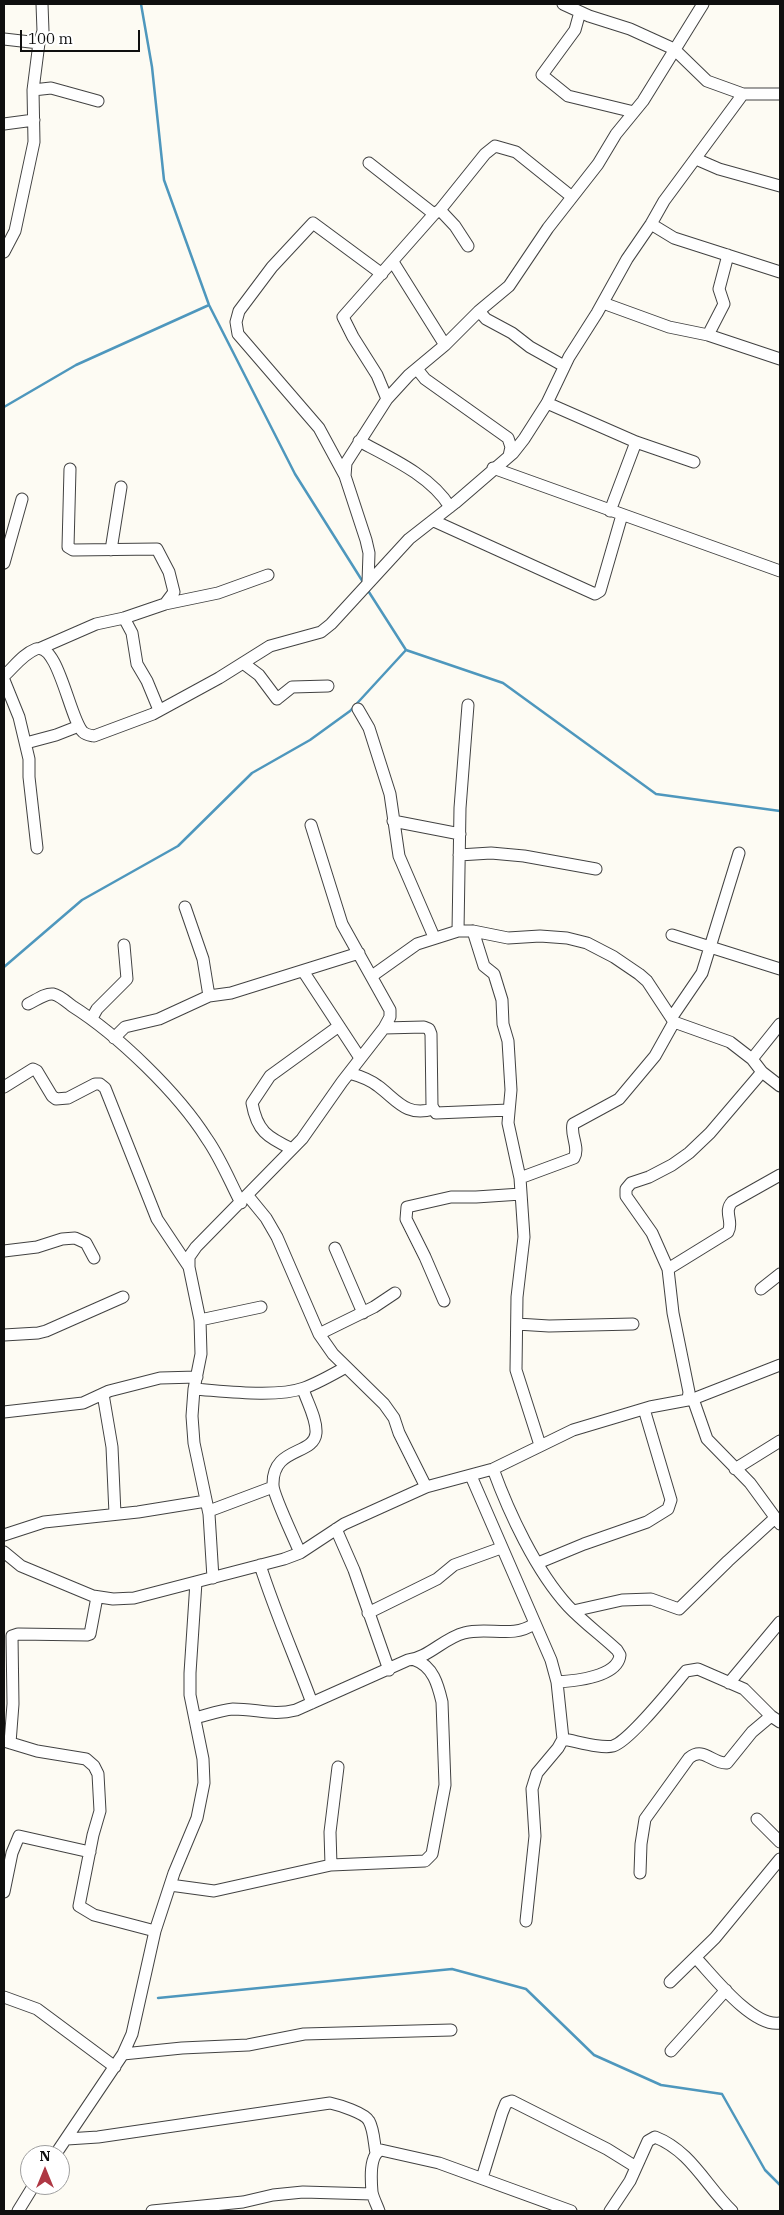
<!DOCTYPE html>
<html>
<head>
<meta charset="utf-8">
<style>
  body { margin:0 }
  #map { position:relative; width:784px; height:2215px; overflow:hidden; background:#fdfbf3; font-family:"IBM Plex Serif",serif }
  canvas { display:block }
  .frame { position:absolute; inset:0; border:5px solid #0f0f0f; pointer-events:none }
  .north { position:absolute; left:20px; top:2145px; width:50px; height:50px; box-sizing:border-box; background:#fff; border:1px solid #9f9f9f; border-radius:50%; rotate:0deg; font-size:14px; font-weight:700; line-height:20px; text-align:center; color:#0f0f0f }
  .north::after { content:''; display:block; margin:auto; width:18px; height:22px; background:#af3844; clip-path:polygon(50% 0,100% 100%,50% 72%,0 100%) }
  .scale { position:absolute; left:20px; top:30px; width:120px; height:22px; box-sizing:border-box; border:2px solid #0f0f0f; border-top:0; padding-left:6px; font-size:15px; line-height:18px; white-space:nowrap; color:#0f0f0f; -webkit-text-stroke:4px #fff; paint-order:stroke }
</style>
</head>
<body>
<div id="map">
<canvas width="784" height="2215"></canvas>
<div class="frame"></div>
<div class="north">N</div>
<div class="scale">100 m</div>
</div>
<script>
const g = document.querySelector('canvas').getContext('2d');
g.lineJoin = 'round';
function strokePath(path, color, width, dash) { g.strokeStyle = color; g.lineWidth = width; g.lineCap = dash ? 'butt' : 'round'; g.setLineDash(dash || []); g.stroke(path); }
strokePath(new Path2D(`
  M141 4 152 67 164 180 209 305 295 474 363 582
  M4 407 76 365 209 305
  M367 589 406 650 503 683 656 794 780 811
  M4 967 82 900 178 846 252 773 310 740 350 711 406 650
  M158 1998 452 1969 526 1989 594 2055 661 2085 722 2094 765 2170 780 2185`), '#4e97bd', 2.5);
const minor = new Path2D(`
  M580 12 575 30 542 75 568 96 634 112
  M4 39 39 43 33 90 34 142 15 231 4 252
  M39 43 43 31 42 4
  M33 90 51 88 98 101
  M743 94H780
  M4 124 34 120
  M696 159 719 169 780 186
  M369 163 434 214
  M440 210 485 154 495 146 516 152 572 197
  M651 224 674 238 780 272
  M393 262 445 345
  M603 303 669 327 708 335 780 359
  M479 311 486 319 512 333 530 347 564 366
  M708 335 724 304 719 289 728 255
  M417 369 425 379 508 438 511 447 509 456
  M387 399 377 375 353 337 343 317 434 214 440 210 455 226 468 246
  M547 403 636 442 694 462
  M359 441C391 458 431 476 450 507
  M493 468 780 571
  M345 476 319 428 238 334 236 322 239 311 272 267 313 223 382 274
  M610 511 636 442
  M434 521 595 594 600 591 622 515
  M111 550 121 487
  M4 563 22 499
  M368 582 369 553 366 540 345 476 346 463 387 399 409 375 445 345 479 311 509 286 548 228 598 164 616 134 643 101 703 4
  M165 604 218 593 268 575
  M124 618 132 633 137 664 147 681 159 710
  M41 648 96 624 124 618 165 604 174 592 169 572 157 549 73 550 68 547 70 469
  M243 663 259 675 277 699 292 687 328 686
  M4 676C14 667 23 654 36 649 58 641 70 720 83 732 86 735 89 735 94 736L153 714 219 678 270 646 321 632 331 624 409 539 455 503 513 453 524 439 547 403 569 357 597 313 627 259 651 224 664 201 743 94 707 81 674 49 630 29 589 16 563 4
  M4 680 19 717 29 759V777L37 848
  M358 709 369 728 390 794 399 856 434 937
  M26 743 56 735 79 726
  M393 821 460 834
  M459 855 491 853 524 856 596 869
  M185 907 203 959 209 996
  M458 931 460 808 468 705
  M473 931 484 966 494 974 502 1000 503 1024 508 1041 511 1090 508 1123 520 1178 524 1237 517 1297 516 1370 540 1445
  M672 935 780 969
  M303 971 360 1058
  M372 976 417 944 458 931H473L508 938 540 936 567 938 587 943 614 957 639 974 647 981 674 1022 730 1042 752 1059 762 1072 780 1086
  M28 1004C35 1001 45 993 53 994 59 995 67 1002 72 1006 118 1035 178 1093 207 1139 221 1159 230 1182 241 1203
  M672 1017 702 973 739 853
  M92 1018 97 1009 127 979 124 945
  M384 1028 424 1027 429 1029 431 1034 432 1106 436 1113 509 1110
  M114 1038 125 1027 159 1019 209 996 231 993 359 953
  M752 1059 780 1024
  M349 1073C360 1076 369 1079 378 1086 397 1100 406 1117 433 1109
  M4 1087 33 1069 37 1071 52 1096 56 1099 68 1098 95 1084H100L105 1088 157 1219 189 1267
  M292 1149C267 1137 257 1131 252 1103L270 1076 339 1026
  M520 1178 574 1158C580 1148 570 1135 573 1124L619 1099 655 1056 674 1022
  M248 1196 266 1218 277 1237 319 1334 333 1354 384 1404 394 1418 399 1433 426 1487
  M335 1248 363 1313
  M4 1251 37 1247 62 1239 75 1238 86 1243 94 1258
  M668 1269 728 1232C734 1222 723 1212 732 1202L780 1175
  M761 1289 780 1274
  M444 1301 425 1257 406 1219 407 1207 451 1197H476L521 1194
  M200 1320 261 1307
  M517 1324 549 1326 633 1324
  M319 1334 374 1307 395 1293
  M4 1335 38 1333 46 1331 123 1297
  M194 1389C224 1391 276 1398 304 1388 318 1383 332 1375 346 1367
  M103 1394 112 1447 115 1514
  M688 1399 689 1392 673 1313 668 1269 652 1233 626 1196V1189L631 1183 649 1177 672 1165 689 1153 710 1133 762 1072
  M693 1399 780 1365
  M4 1412 83 1403 109 1391 160 1378 197 1377
  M493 1469C509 1513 536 1571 568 1606 583 1622 601 1635 617 1650L620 1655C618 1677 574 1681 557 1682
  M735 1469 780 1441
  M471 1476 551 1660 557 1682 563 1739 558 1748 537 1773 532 1789 535 1836 526 1921
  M209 1511 273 1487
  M336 1529 354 1570 389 1670
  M4 1535 44 1522 138 1512 206 1501
  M4 1552 21 1566 93 1596 113 1599 134 1598 284 1559 300 1553 344 1524 426 1487 493 1469 573 1430 650 1407 693 1399 707 1439 750 1483 780 1524
  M300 1553C295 1540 273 1495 273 1485 272 1446 314 1456 316 1433 317 1419 307 1402 303 1389
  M538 1563 584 1544 647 1522 668 1509 671 1500 644 1409
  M260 1565C275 1612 295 1657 312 1703
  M213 1578 209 1514 194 1443 192 1416 194 1389 201 1354 200 1320 189 1267V1257L196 1247 302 1139 342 1082 384 1028 390 1017V1010L342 924 311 825
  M573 1611 622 1600 651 1599 679 1609 728 1561 775 1518
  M368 1613 437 1579 454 1565 501 1548
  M729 1683 780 1622
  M195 1718C207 1715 221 1710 233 1709 257 1709 273 1716 296 1710L408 1660C428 1658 444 1638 464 1633 488 1626 512 1639 534 1624
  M563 1739C576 1741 601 1749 613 1746 630 1741 673 1686 686 1671L698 1669 744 1689 771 1716 780 1722
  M4 1741 37 1751 86 1759 94 1766 98 1774 100 1811 93 1835 79 1906 94 1915 155 1931
  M10 1743 13 1704 12 1636 18 1634 87 1635 90 1634 97 1597
  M757 1819 780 1842
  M331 1865 330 1832 338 1767
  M640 1873 641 1844 645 1819 689 1758C704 1746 712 1764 727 1763L752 1732 771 1716
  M170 1885 214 1891 331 1865 425 1861 432 1854 445 1785 442 1702C438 1685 433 1666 415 1660
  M4 1892 12 1853 19 1836 90 1852
  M696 1958C713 1976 753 2028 780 2023
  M670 1982 715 1938 780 1859
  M4 1997 37 2009 115 2067
  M671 2051 726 1990
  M123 2054 182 2048 248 2045 304 2034 451 2030
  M67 2139 98 2137 330 2103C339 2105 365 2113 369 2121 374 2130 374 2143 376 2153
  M55 2155 123 2054 132 2034 155 1931 174 1873 197 1818 204 1783 203 1759 190 1695V1673L196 1582
  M482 2178 502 2113 506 2103 512 2101 607 2149 636 2167
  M18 2211 34 2185
  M152 2211 243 2202 273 2195 303 2192 372 2194
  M379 2211C377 2205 373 2198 372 2192 371 2180 369 2155 381 2150L439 2163 571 2211
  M610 2211 630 2181 648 2141 655 2137C691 2151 706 2186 732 2211`);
strokePath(minor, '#424242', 13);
strokePath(minor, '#fff', 11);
</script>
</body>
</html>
